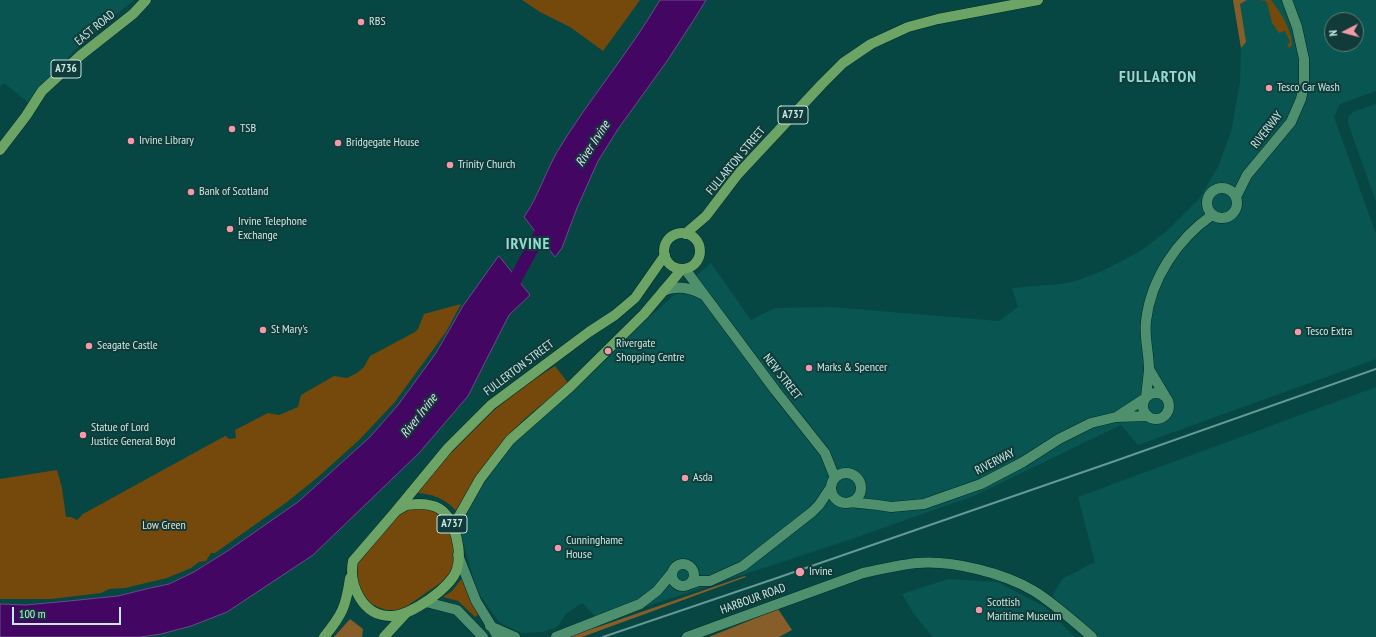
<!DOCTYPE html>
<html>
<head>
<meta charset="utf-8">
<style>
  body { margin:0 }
  #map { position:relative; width:1376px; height:637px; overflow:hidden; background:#074743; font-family:"PT Sans Narrow",sans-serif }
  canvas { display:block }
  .north { position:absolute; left:1324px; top:12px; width:40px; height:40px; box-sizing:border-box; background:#123a38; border:1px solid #5a807d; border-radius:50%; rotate:264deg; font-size:11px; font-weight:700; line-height:16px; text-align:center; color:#c5e9e5 }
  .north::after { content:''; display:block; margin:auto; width:14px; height:18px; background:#f39aa9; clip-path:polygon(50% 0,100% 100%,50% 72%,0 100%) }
  .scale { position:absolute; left:12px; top:607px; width:109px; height:18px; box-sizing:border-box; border:2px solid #c5e9e5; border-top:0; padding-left:5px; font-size:12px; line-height:14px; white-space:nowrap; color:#c5e9e5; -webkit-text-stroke:3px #123a38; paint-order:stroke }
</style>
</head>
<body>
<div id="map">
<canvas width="1376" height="637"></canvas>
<div class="north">N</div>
<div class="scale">100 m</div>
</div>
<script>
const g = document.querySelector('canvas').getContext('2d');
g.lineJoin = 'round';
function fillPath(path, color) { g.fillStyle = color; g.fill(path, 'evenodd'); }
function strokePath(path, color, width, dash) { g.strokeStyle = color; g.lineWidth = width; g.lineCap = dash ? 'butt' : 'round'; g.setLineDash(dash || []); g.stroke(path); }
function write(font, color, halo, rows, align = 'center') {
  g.font = font + ' "PT Sans Narrow",sans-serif'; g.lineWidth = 4; g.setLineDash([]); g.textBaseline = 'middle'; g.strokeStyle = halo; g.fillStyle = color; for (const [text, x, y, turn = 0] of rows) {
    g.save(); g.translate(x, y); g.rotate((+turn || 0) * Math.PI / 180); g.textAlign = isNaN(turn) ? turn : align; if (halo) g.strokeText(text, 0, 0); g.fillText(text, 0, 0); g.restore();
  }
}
fillPath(new Path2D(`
  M0 0H134L74 51 28 102 4 83 0 87Z
  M1233 0H1376V91L1340 104 1334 117 1376 234V359L1138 445 1121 425 976 495 855 538 623 614 596 617 582 603 566 614 557 627 542 632 521 633 499 622 477 591 461 535 464 512 503 451 553 401 711 263 751 320 775 308 831 307 999 321 1018 307 1012 288 1061 284 1075 281 1102 271 1139 252 1167 231 1199 199 1218 167 1231 132 1240 82 1241 48ZM1332 20H1356V44H1332Z
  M1376 104V202L1348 123V117L1353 112Z
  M1376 387V637H1097L1052 596 1062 579 1095 562 1078 497Z
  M948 579 998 582 1045 607 1075 637H933L913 613 902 594Z`), '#085551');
fillPath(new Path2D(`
  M522 0H640L603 51 570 27 540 12Z
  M1258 0H1271C1280 12 1292 29 1292 45L1289 48 1287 45 1290 42 1285 31 1279 33 1272 23 1268 6 1266 1Z
  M461 304 446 332 394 403 359 440 318 477 287 502 215 553H211L206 561 199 562 191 568 167 578 125 588 109 589 101 593 51 599H0V479L57 470 62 488 66 517H71L77 520 83 514 225 436 227 437 229 439 236 438 235 430 268 413 279 415 298 407 301 395 334 376 347 378 357 373 364 367 370 356 415 332 418 329 424 314Z
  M555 366 569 384C544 402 519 421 500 445 483 466 470 489 457 512 447 499 431 493 415 493L449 455 493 411 527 384Z
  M410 508 434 509 449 523 455 553 454 566 446 579 407 606 398 610H386L373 605 365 598 358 584 357 568 358 561 396 517Z
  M464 576 480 613 475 617 458 601 443 597 452 591Z`), '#74490b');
fillPath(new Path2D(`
  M1233 0H1258H1247L1240 4 1246 42 1241 48Z
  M745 576 746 577 582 637H565L601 626Z
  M778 609 792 630 779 637H709Z
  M350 619 363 629 362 637H334Z`), '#875d29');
const water = new Path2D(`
  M660 0H706L695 18 667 61 618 129 598 161 577 208 562 248 555 257 524 217C538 197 545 173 557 152 589 99 629 53 660 0Z
  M499 256 530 295 509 315 468 396 419 453 313 555 227 612 191 626 161 634 140 637H0V604L26 605 69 601 118 596 146 589 169 584 194 572 229 550 298 502 370 437 398 405 436 353 463 306Z`);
fillPath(water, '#430663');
strokePath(water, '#6a4a8a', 1);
strokePath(new Path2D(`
  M508 293 547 221`), '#430663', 13);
const secondary = new Path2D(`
  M1207 203a15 15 0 1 1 30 0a15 15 0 1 1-30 0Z
  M1236 197 1247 175 1291 122 1301 99 1304 85V59L1297 27 1287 0
  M685 269 775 390 825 453 835 478
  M663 291C677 285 689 287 702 294
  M1149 369 1165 396
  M1143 406a13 13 0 1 1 26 0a13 13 0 1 1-26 0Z
  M1146 397C1147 388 1148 379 1149 370 1149 353 1144 337 1146 321 1151 278 1178 239 1212 215
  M1118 416 1144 399
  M831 488a15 15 0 1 1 30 0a15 15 0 1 1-30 0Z
  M850 502 878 505 891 507 924 504 981 484 1023 462 1059 439 1091 423 1116 417 1148 416
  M458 555 476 601 498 637
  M672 575a11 11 0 1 1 22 0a11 11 0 1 1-22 0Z
  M690 584 699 581H710L743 566 812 512 819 505 831 487
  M426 602 457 610 483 637
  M490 626 515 637
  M556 637 640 604 657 591 671 574
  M687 637 863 573C881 569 899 565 917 563 952 560 1004 573 1034 591 1055 604 1073 621 1092 637`);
const primary = new Path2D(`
  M0 150 26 116 42 91 81 55 133 14 146 0
  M664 251a18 18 0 1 1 36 0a18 18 0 1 1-36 0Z
  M685 234 706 216 738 174 822 84 843 63 871 44 908 27 938 19 1038 0
  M418 504C436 504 446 509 453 527 458 539 461 556 457 569 452 587 410 617 390 616 363 616 348 585 353 561L396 511 406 505Z
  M396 511 448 448 491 405 589 332 615 315 635 298 665 255
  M453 527 480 479 510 440 570 387 644 314 682 269
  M324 637C342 615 346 607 350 578
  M384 637 406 613`);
strokePath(secondary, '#012b28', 11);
strokePath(primary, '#012b28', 11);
strokePath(secondary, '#4e906d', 10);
strokePath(primary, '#6ca465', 10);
strokePath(new Path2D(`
  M603 637 774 579 1115 461 1376 369`), '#669894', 2);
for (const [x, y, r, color] of [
  [361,22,4,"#f39aa9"],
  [1269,88,4,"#f39aa9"],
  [232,129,4,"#f39aa9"],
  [131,141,4,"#f39aa9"],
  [338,143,4,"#f39aa9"],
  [450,165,4,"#f39aa9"],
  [191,192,4,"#f39aa9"],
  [230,229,4,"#f39aa9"],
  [263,330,4,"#f39aa9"],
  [1298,332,4,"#f39aa9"],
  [89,346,4,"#f39aa9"],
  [608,351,4,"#f39aa9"],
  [809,368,4,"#f39aa9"],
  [83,435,4,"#f39aa9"],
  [685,478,4,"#f39aa9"],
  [558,548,4,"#f39aa9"],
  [800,572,5,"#f39aa9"],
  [979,610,4,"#f39aa9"]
]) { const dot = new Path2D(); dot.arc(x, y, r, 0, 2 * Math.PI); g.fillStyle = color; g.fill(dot); strokePath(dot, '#123a38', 1.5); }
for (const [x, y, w] of [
  [66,69,30],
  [793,115,30],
  [452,524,30]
]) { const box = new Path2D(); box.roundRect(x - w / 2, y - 9, w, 18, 3); g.fillStyle = '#123a38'; g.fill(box); strokePath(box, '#c5e9e5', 1); }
write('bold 11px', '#c5e9e5', null, [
  ["A736",66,69],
  ["A737",793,115],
  ["A737",452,524]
]);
write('12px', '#c5e9e5', '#123a38', [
  ["RBS",369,22],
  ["Tesco Car Wash",1277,88],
  ["TSB",240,129],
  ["Irvine Library",139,141],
  ["Bridgegate House",346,143],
  ["Trinity Church",458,165],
  ["Bank of Scotland",199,192],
  ["Irvine Telephone",238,222],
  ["Exchange",238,236],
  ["St Mary's",271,330],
  ["Tesco Extra",1306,332],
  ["Rivergate",616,344],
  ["Shopping Centre",616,358],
  ["Seagate Castle",97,346],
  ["Marks & Spencer",817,368],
  ["Statue of Lord",91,428],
  ["Justice General Boyd",91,442],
  ["Asda",693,478],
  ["Cunninghame",566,541],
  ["House",566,555],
  ["Irvine",809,572],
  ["Scottish",987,603],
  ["Maritime Museum",987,617]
], 'left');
write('12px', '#c5e9e5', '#123a38', [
  ["EAST ROAD",95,28,-39],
  ["RIVERWAY",1267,130,-52],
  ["FULLARTON STREET",736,161,-50],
  ["FULLERTON STREET",519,368,-37],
  ["NEW STREET",782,377,52],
  ["RIVERWAY",995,462,-27],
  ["HARBOUR ROAD",753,599,-20]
]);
write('12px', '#f1ddc9', '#123a38', [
  ["Low Green",164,526]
]);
write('italic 13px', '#e8dbf3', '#123a38', [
  ["River Irvine",593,144,-57],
  ["River Irvine",419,416,-52]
]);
g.letterSpacing = '1px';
write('bold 16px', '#91dcd5', '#123a38', [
  ["FULLARTON",1158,77],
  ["IRVINE",528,244]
]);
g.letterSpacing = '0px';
</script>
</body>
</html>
